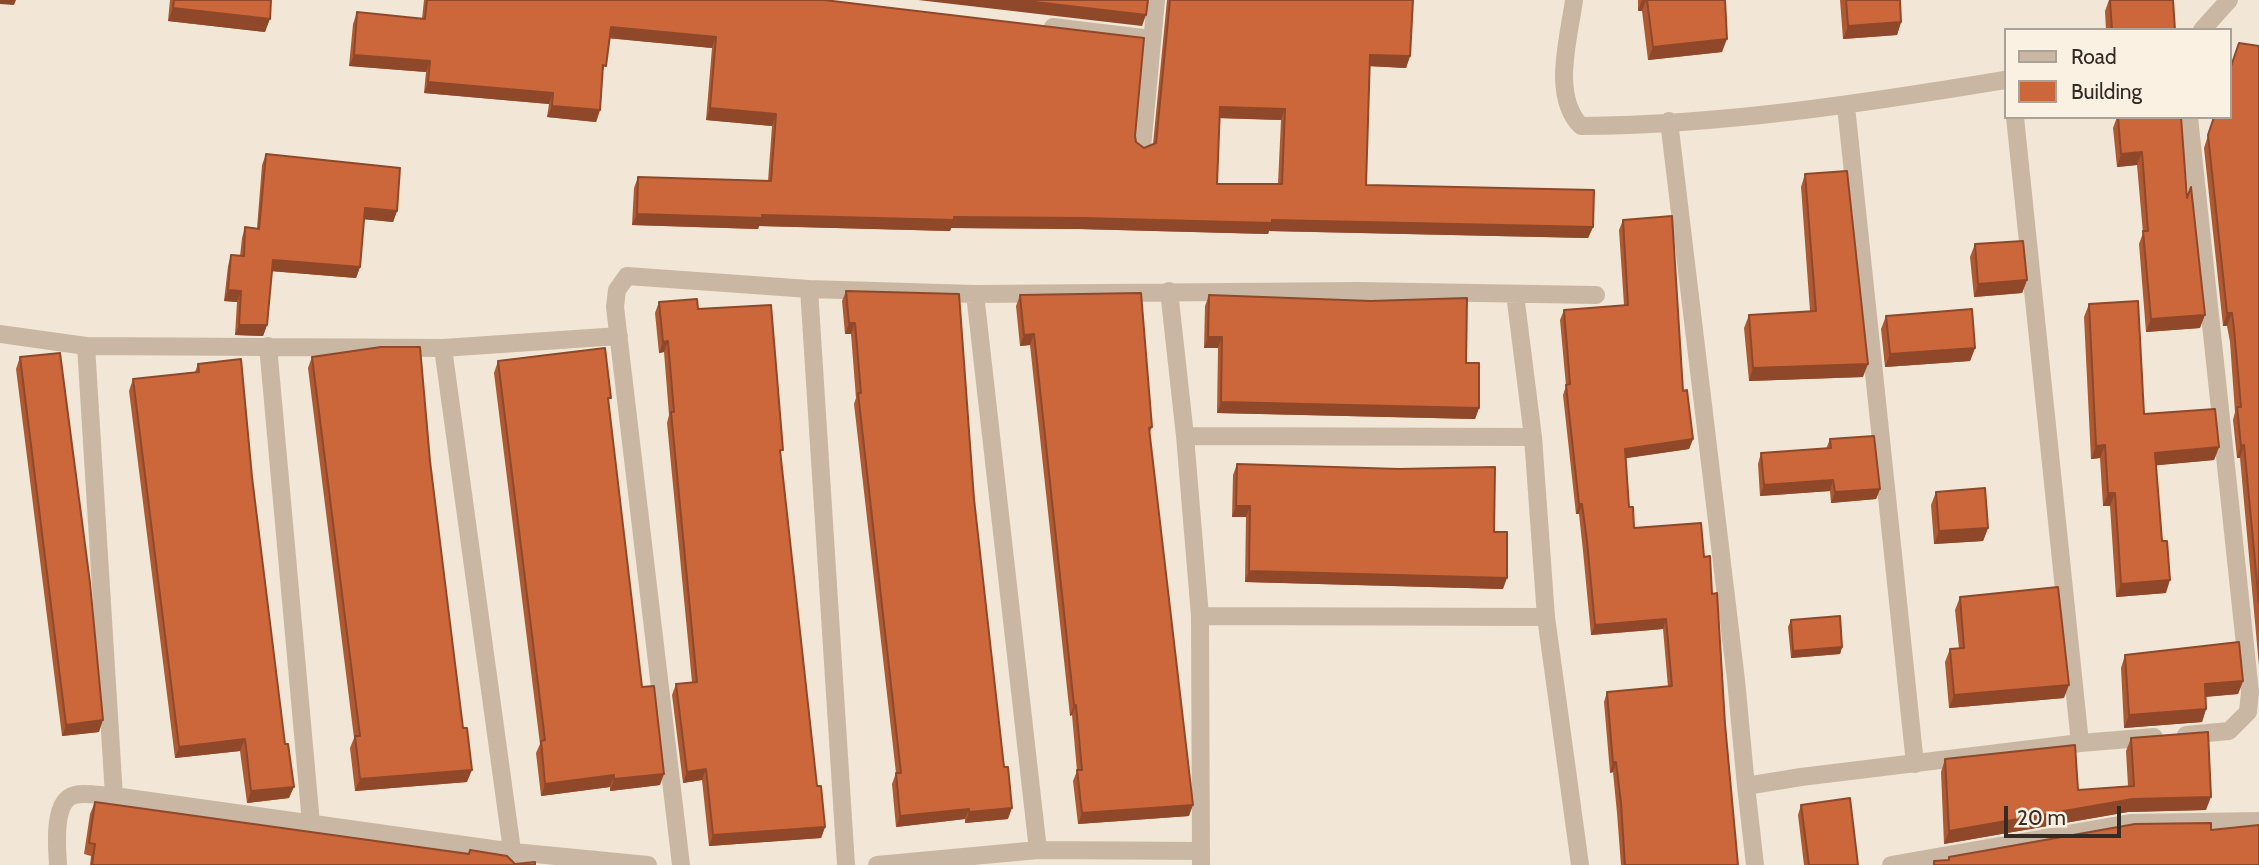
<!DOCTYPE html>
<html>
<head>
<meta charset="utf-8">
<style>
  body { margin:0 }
  #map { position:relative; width:2259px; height:865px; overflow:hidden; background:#f2e7d7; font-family:Cabin,sans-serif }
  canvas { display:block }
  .legend { position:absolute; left:2004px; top:28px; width:228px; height:91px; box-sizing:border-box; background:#faf1e3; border:2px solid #aba297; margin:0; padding:9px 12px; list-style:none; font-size:21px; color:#352b25 }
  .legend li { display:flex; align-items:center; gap:14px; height:35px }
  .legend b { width:35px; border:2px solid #aba297 }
  .scale { position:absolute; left:2004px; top:806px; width:117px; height:32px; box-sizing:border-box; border:4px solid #352b25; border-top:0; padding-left:9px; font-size:21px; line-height:24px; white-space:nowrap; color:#352b25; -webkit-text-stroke:5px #faf1e3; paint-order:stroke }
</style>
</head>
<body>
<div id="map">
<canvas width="2259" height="865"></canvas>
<ul class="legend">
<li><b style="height:9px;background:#cab7a3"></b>Road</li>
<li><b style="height:19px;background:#cc673b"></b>Building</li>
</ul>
<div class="scale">20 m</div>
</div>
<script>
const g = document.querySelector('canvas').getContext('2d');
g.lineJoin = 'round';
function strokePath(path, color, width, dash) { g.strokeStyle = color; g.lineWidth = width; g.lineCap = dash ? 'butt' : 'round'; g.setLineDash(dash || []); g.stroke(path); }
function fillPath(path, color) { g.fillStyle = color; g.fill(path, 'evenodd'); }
strokePath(new Path2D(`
  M1574 0C1569 38 1551 96 1581 126 1723 125 1865 103 2005 80
  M1053 27 1152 39
  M2202 30 2229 0
  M1846 106 1915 764
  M2015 117 2080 743
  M1669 121 1736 680 1746 786 1801 777 2080 743 2154 737
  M1142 148 1156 0
  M809 289 846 865
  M1169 291 1185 436 1200 616 1201 865
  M975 294 1038 850
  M1515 294 1533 437 1546 617 1580 865
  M0 334 86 346 443 348 619 336
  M86 346 114 796
  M268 346 311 823
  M443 348 514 865
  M1185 436 1533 437
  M1200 616 1546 617
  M2186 735 2229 731 2248 712 2250 692 2189 117
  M1746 786 1755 865
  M58 865C57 848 52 800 75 795 86 792 102 796 114 796L514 852 648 865
  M681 865 615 307 617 290 627 276 809 289 975 294 1358 291 1596 295
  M877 865 1038 850 1201 851
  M1891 865 2130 823 2259 821`), '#cab7a3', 18);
fillPath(new Path2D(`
  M170 0H271L265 32 168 21Z
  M424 0H824L1135 136 1136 142 1144 148 1153 144 1167 0H1413L1410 56 1406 68 1370 66 1366 185 1593 227 1588 238 1269 231 1268 234 1079 229 951 228 950 231 759 226 758 229 632 225 634 188 638 177 768 181 772 126 706 120 712 48 609 38 602 77 600 110 596 122 547 117 549 104 424 93 426 72 349 66 353 24 357 12 422 19ZM1220 118 1281 120 1278 184H1217Z
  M1638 0H1725L1722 52 1648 60 1642 11H1638Z
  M1840 0H1900L1901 22 1897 35 1843 39Z
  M2109 0H2173L2175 30H2106L2105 11Z
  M2259 46V666L2240 458H2237L2233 420 2235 412 2230 342 2227 326H2223L2204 148 2214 117Z
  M2117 117H2181L2187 197 2200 328 2146 332 2139 244 2143 233 2137 165 2117 167 2113 128Z
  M266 154 397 211 393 222 364 219 360 267 356 278 272 271 267 325 263 336 235 335 237 302 224 301 228 266 231 255 240 256 242 238 245 227 257 228 262 165Z
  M1805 174 1863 377 1749 381 1744 328 1749 315 1810 311 1801 187Z
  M1623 220 1683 391 1693 439 1689 449 1625 458 1629 507 1634 528 1704 557 1712 594 1738 865H1621L1617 813 1613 772 1610 773 1604 702 1607 692 1668 687 1663 629 1591 635 1583 551 1579 514H1576L1563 395 1566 386 1560 320 1564 310 1624 305 1619 230Z
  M1975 244 2027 280 2022 293 1974 297 1970 257Z
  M846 291 974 499 1008 819 965 823V819L896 827 892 784 896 773 854 404 856 398 851 334H845L842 301Z
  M1020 295 1152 427 1149 434 1189 816 1078 824 1073 781 1077 771 1072 715 1070 716 1030 345 1020 346 1016 306Z
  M1209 295 1466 363 1479 408 1475 419 1217 413 1218 348H1204L1205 306Z
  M659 302 698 309 780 457 817 786 825 827 821 838 709 846 702 780 683 783 672 695 676 684 692 682 667 423 669 415 664 352 659 353 655 313Z
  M2089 304 2144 414 2219 447 2214 460 2156 465 2166 593 2116 597 2110 506H2103L2100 458 2091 459 2084 317Z
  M1886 316 1975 348 1970 361 1885 367 1881 329Z
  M20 357 99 732 62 736 16 369Z
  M312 357 430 461 463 728 467 782 355 791 350 748 354 738 308 368Z
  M498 361 609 404 642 687 660 785 610 791V787L541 796 536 753 540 744 494 373Z
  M198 364 252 477 289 798 247 803 240 751 175 758 129 391 133 379 195 372Z
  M1830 439 1880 489 1876 499 1831 503 1830 491 1760 496 1758 464 1761 453 1826 449Z
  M1237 464 1494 532 1503 589 1245 582 1246 517H1232L1233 475Z
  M1936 492 1988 528 1983 541 1934 544 1931 505Z
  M1960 597 2064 698 1949 708 1945 662 1950 649 1959 648 1955 610Z
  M1791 620 1842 647 1840 654 1791 658 1788 627Z
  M2125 655 2243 681 2238 694 2206 697V709L2202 722 2124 728 2121 668Z
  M2131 738 2206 810 2128 812 1944 844 1941 772 1945 759 2078 790 2128 786 2126 751Z
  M95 802 468 854 470 850 515 864 535 865H90L91 856 84 854 90 814Z
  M1801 805 1858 865H1804L1798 815Z`), '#af5933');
fillPath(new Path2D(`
  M0 0H16L14 5 0 4Z
  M918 0H1018L1146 15 1142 26Z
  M1642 0H1646L1642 11H1638Z
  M173 8 270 19 265 32 168 21Z
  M1901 22 1897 35 1843 39 1848 26Z
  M611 27 716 37 712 48 606 38Z
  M1727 39 1722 52 1648 60 1653 47Z
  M354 55 430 61 426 72 349 66Z
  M1370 55 1410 56 1406 68 1366 66Z
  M428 82 553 93 549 104 424 93Z
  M552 106 600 110 596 122 547 117Z
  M1220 107 1285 109 1281 120 1216 118Z
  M710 108 776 114 772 126 706 120Z
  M2142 152 2137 165 2117 167 2121 154Z
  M365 208 397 211 393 222 361 219Z
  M637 214 1272 220 1593 227 1588 238 1269 231 1268 234 1079 229 951 228 950 231 759 226 758 229 632 225Z
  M273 260 360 267 356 278 269 271Z
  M2027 280 2022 293 1974 297 1978 284Z
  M228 290 241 291 237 302 224 301Z
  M2227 313H2232L2227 326H2223Z
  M2205 315 2200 328 2146 332 2151 319Z
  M849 323H855L851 334H845Z
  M239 325H267L263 336 235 335Z
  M1034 334 1030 345 1020 346 1024 335Z
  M1208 337H1222L1218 348H1204Z
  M668 341 664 352 659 353 663 342Z
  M1975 348 1970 361 1885 367 1890 354Z
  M1868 364 1863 377 1749 381 1753 368Z
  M1221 402 1479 408 1475 419 1217 413Z
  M1693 439 1689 449 1621 459 1625 449Z
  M2105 445 2100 458 2091 459 2096 446Z
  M2244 445 2240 458H2237L2241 446Z
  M2219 447 2214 460 2150 466 2155 453Z
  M1833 480 1830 491 1760 496 1764 485Z
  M1880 489 1876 499 1831 503 1835 492Z
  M2108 493H2115L2110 506H2103Z
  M1579 504H1582L1579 514H1576Z
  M1236 506H1250L1246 517H1232Z
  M1988 528 1983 541 1934 544 1939 531Z
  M1249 571 1507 578 1503 589 1245 582Z
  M2170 580 2166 593 2116 597 2121 584Z
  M1666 619 1663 629 1591 635 1595 625Z
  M1842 647 1840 654 1791 658 1793 651Z
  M2243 681 2238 694 2200 697 2205 684Z
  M2069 685 2064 698 1949 708 1954 695Z
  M1074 705H1076L1072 715 1070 716Z
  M2206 709 2202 722 2124 728 2129 715Z
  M103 720 99 732 62 736 66 725Z
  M245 739 240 751 175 758 179 747Z
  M1616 762 1613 772 1610 773 1613 763Z
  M706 769 702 780 683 783 687 772Z
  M472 770 467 782 355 791 360 779Z
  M664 774 660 785 610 791 614 779Z
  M614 775 610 787 541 796 545 784Z
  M294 787 289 798 247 803 251 791Z
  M2211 797 2206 810 2128 812 1944 844 1949 831 2133 799Z
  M1193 805 1189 816 1078 824 1082 813Z
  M1012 808 1008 819 965 823 969 812Z
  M969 809 965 819 896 827 900 816Z
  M825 827 821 838 709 846 713 835Z`), '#8f4829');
const building = new Path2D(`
  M174 0H271L270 19 173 8Z
  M427 0H824L1144 38 1135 136 1136 142 1144 148 1156 143 1170 0H1413L1410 56 1370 55 1366 185 1594 190 1593 227 1272 220V223L1083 218 954 217V220L762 215V218L637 214 638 177 771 181 776 114 710 108 716 37 611 27 606 66 603 65 600 110 552 106 553 93 428 82 430 61 354 55 357 12 425 19ZM1220 107 1285 109 1282 184H1217Z
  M1018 0H1148L1146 15Z
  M1647 0H1725L1727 39 1653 47Z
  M1846 0H1900L1901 22 1848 26Z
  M2110 0H2173L2175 30H2112Z
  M2239 43 2259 46V603L2244 445 2241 446 2237 407H2241L2234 329 2232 313H2227L2208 135 2214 117H2229V72Z
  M2118 117H2181L2187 198 2191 187 2205 315 2151 319 2143 231H2148L2142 152 2121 154Z
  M266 154 400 168 397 211 365 208 360 267 273 260 267 325H239L241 291 228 290 231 255 244 256 245 227 259 229Z
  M1847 171 1868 364 1753 368 1749 315 1816 311 1805 174Z
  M1672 216 1683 391 1687 390 1693 439 1625 449 1629 507H1633L1634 528 1701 523 1704 557 1710 556 1712 594 1717 593 1725 724 1738 865H1625L1621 803 1616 762 1613 763 1607 692 1672 686 1666 619 1595 625 1587 541 1582 504H1579L1566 385 1570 384 1564 310 1628 305 1623 220Z
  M2023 241 2027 280 1978 284 1975 244Z
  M846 291 959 294 974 499 1004 767H1008L1012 808 969 812V809L900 816 896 773H901L858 393H861L855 323H849Z
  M1141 293 1152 427 1149 428 1193 805 1082 813 1077 770H1082L1076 705H1074L1034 334 1024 335 1020 295Z
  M1209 295 1371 301 1467 298 1466 363H1479V408L1221 402 1222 337H1208Z
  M697 299 698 309 771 305 783 450H780L817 786H821L825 827 713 835 706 769 687 772 676 684 697 682 671 412H674L668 341 663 342 659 302Z
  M2138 301 2144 414 2215 409 2219 447 2155 453 2162 541H2167L2170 580 2121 584 2115 493H2108L2105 445 2096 446 2089 304Z
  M1972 309 1975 348 1890 354 1886 316Z
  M381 347H420L430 461 463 728H467L472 770 360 779 355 736H360L312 357Z
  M605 348 611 398H608L642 687 654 686 664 774 614 779V775L545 784 541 741 545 740 498 361Z
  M60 353 90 583 103 720 66 725 20 357Z
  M241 359 252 477 285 744H288L294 787 251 791 245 739 179 747 133 379 199 372 198 364Z
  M1874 436 1880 489 1835 492 1833 480 1764 485 1761 453 1831 448 1830 439Z
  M1237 464 1399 469 1495 467 1494 532H1507V578L1249 571 1250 506H1236Z
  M1985 488 1988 528 1939 531 1936 492Z
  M2058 587 2069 685 1954 695 1950 649 1964 648 1960 597Z
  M1840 616 1842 647 1793 651 1791 620Z
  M2239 642 2243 681 2205 684 2206 709 2129 715 2125 655Z
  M2208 732 2211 797 2133 799 1949 831 1945 759 2075 745 2078 790 2134 786 2131 738Z
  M1850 798 1858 865H1809L1801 805Z
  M95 802 469 854 470 850 507 856 515 864 535 862V865H92L95 844 89 843Z
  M2211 823V830L2259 825V865H1934V861L1949 860V857L2135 824Z`);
fillPath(building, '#cc673b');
strokePath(building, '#8f4829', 2);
</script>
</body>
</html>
